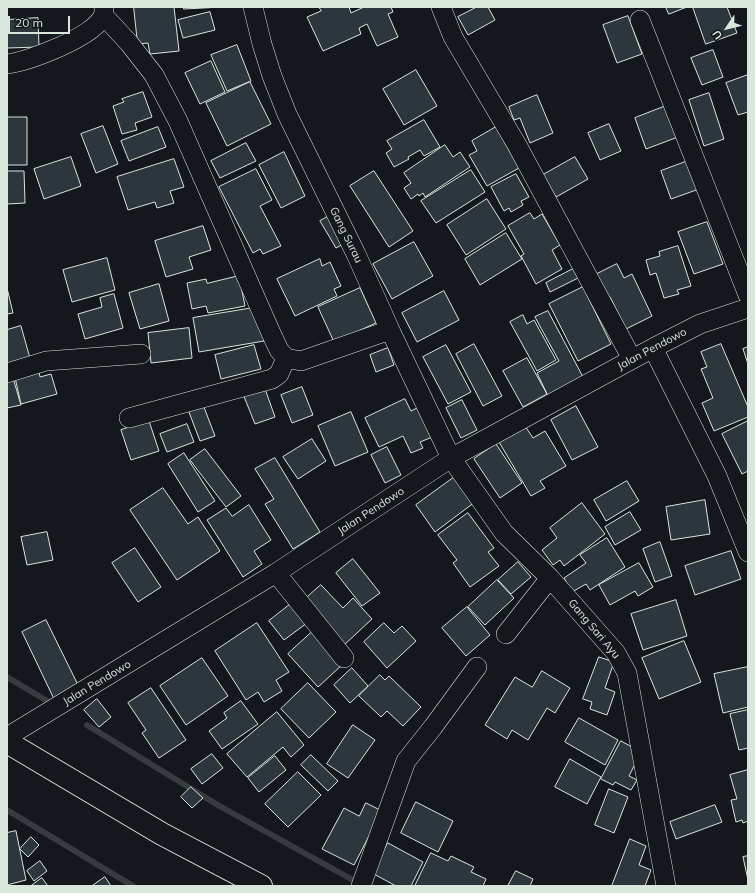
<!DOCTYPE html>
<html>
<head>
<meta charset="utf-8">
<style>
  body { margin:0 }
  #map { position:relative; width:755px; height:893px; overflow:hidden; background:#14181c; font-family:Mulish,sans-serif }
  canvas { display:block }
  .frame { position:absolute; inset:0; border:8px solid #d8e6dc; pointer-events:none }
  .north { position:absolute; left:707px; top:8px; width:40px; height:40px; -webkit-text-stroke:3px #14181c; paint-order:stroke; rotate:235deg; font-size:11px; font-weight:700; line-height:16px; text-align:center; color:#d8e6dc }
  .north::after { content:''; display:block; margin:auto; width:14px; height:18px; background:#d8e6dc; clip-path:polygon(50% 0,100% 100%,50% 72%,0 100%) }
  .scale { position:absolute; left:8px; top:16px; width:62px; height:18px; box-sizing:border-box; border:2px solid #d8e6dc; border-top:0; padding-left:5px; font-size:12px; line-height:14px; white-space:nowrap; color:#d8e6dc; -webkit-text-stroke:3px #14181c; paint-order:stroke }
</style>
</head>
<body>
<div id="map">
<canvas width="755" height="893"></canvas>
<div class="frame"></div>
<div class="north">U</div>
<div class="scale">20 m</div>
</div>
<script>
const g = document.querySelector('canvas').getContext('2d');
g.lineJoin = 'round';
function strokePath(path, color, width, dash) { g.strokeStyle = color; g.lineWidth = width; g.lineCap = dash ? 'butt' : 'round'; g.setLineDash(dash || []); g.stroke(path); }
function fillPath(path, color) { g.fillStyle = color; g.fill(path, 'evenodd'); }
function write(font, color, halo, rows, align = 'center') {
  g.font = font + ' Mulish,sans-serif'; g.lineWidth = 3; g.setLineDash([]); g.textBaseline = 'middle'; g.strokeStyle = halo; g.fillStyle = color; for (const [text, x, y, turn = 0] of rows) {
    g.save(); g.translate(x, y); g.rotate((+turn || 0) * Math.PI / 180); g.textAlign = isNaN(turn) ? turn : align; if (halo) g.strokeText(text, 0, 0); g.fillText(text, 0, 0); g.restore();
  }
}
strokePath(new Path2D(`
  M7 677 54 705
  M87 725 216 804 351 879
  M7 810 133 886`), '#363b3e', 6);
const building = new Path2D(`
  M134 7H174L179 51 150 54 148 43 138 44Z
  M184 7H222L184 9Z
  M319 7H349L351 13 364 7H391L393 12 388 14 398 37 377 46 367 24 359 28 361 34 323 51 307 17 321 11Z
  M477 7H488L495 20 468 35 458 17Z
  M666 7H687L669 14Z
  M693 7H727L737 33 706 44Z
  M210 12 215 30 183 38 178 20Z
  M628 16 642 54 617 63 603 25Z
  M38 18 39 47 7 48V20Z
  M237 45 251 81 227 91 211 55Z
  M713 50 723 77 702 85 691 58Z
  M211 61 225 92 200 104 185 73Z
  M416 70 437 106 404 125 383 89Z
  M748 75V112L738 115 726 83Z
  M250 82 271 124 227 146 206 103Z
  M143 92 152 117 135 123 137 130 122 134 113 106 124 102 122 99Z
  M709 93 724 139 704 146 689 100Z
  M537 95 553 133 530 143 520 118 514 120 509 107Z
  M666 106 678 137 646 149 635 118Z
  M7 117H27V165H7Z
  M424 120 440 147 424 156 420 150 408 157 409 159 394 167 386 153 392 149 387 141Z
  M609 124 621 151 600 160 588 133Z
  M103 126 118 164 96 173 81 134Z
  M158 127 166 147 129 161 121 141Z
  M496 127 519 168 487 186 469 155 477 151 472 141Z
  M246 143 256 161 220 178 211 161Z
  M445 145 453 157 460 152 470 167 425 197 423 193 419 196 418 194 411 199 404 188 411 183 404 173Z
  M284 152 305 196 281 208 259 165Z
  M71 157 81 186 44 199 34 169Z
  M575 157 588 179 556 197 543 175Z
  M174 159 184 187 170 191 174 203 157 208 155 202 128 210 117 177Z
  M688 161 699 189 671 199 661 171Z
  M256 169 272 200 260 206 281 246 263 254 260 249 253 253 219 187Z
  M471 170 485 192 436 223 421 201Z
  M7 171H24L25 203 7 204Z
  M374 171 413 231 389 247 350 186Z
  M516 174 529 197 521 201 523 205 511 212 509 208 504 211 491 187Z
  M487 199 506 229 466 255 447 225Z
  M530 213 534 219 542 214 560 245 552 250 562 269 536 284 521 256 524 254 508 226Z
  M331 215 347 242 336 248 320 221Z
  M707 222 723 264 694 274 678 232Z
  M203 226 211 250 189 257 193 269 166 277 155 241Z
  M506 233 522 259 480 285 465 259Z
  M414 242 433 276 392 299 373 264Z
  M678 246 691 286 677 290 679 294 664 298 656 273 650 275 646 260 660 256 659 252Z
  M107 258 115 290 72 302 63 270Z
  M320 259 322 266 330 262 341 286 334 289 337 296 295 316 277 279Z
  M617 264 624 278 632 274 652 316 626 329 610 297 605 299 593 276Z
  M573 269 578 278 550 292 546 283Z
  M239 276 245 306 208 313 206 306 192 309 187 283 206 279 207 283Z
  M159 284 169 321 140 329 129 293Z
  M583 287 611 344 578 361 549 304Z
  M360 288 376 323 334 342 318 307Z
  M444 291 459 320 417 342 402 313Z
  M8 292 13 313 7 314V293Z
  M114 294 123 328 85 339 78 314 102 307 100 298Z
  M259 307 264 341 199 352 193 318Z
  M548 311 583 377 548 396 537 373 559 361 535 317Z
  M523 315 527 324 534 320 556 360 537 371 510 322Z
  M21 326 31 362 7 368V330Z
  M189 328 192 358 151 363 148 333Z
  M474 344 502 396 483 406 456 354Z
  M721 344 748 407V417L714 431 702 403 713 398 701 369 707 367 701 352Z
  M254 345 261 369 221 379 215 355Z
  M446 345 471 392 448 404 423 357Z
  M748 347V364L743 349Z
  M388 348 394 365 376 372 370 355Z
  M527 358 547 394 523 407 503 371Z
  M38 367 40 377 51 374 57 394 21 404 14 373Z
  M13 378 21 405 7 408V380Z
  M264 386 275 417 255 424 243 394Z
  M302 387 313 415 292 423 281 395Z
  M405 399 411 411 421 406 435 436 420 442 423 448 411 453 403 436 379 447 365 418Z
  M462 400 477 430 461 438 446 408Z
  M202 402 215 436 200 441 187 407Z
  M576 406 598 447 572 460 551 420Z
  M351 412 368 452 335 466 318 426Z
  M149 421 159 451 131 460 121 430Z
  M748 421V471L742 474 722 434Z
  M187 424 194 442 167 452 160 434Z
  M525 426 533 438 545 431 566 466 540 481 545 488 531 496 499 442Z
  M312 439 326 461 298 479 283 457Z
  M496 444 522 483 500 498 474 459Z
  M387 447 401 475 385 483 371 455Z
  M205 449 241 496 226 507 190 460Z
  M184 453 215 501 198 512 168 464Z
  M275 458 320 532 293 549 265 504 274 499 255 469Z
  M456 476 475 502 435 532 416 505Z
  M627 481 639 501 606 521 594 500Z
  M163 488 188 524 198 517 220 551 177 580 130 510Z
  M705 500 710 534 671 540 666 507Z
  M582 503 605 534 564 566 560 560 553 565 542 550 557 538 550 528Z
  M249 505 271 540 254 551 262 564 243 577 207 520 226 508 232 516Z
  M630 512 641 530 615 545 605 527Z
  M468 513 494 548 488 552 499 566 470 587 453 563 457 560 438 535Z
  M47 532 53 560 27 565 21 537Z
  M607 538 625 567 590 590 586 584 572 592 564 578 586 563 580 555Z
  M660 542 672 576 655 582 643 549Z
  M135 548 161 587 138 602 112 563Z
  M731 551 741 579 695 595 685 566Z
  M353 559 380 593 362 606 336 573Z
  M518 562 531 577 511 594 498 580Z
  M639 563 653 587 638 596 635 591 610 605 599 585Z
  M497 580 514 598 485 625 468 607Z
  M321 585 343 608 353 598 372 619 343 646 303 601Z
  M676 600 687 636 643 650 631 614Z
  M292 603 307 623 284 640 269 621Z
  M467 607 490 635 466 656 442 628Z
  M46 620 79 687 54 699 22 632Z
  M257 623 289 672 276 680 282 691 264 702 258 692 246 700 215 651Z
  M384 623 394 633 402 626 416 641 387 668 364 642Z
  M312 632 342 665 318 687 288 654Z
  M684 641 701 682 659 699 642 658Z
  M599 657 614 662 605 688 615 692 607 715 590 709 592 702 583 699Z
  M202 658 228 696 186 725 160 686Z
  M748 667V707L723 713 714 674Z
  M352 668 368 686 350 703 334 685Z
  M542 671 570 688 555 713 547 708 528 740 512 730 507 739 485 725 515 677 532 687Z
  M380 675 385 680 389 676 421 707 403 726 387 711 381 717 359 696Z
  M308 683 336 712 309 738 281 709Z
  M151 688 186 740 159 758 142 733 146 730 128 703Z
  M97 699 111 717 99 727 84 710Z
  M241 701 258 724 222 749 209 731 227 718 224 713Z
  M748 710V748L739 750 730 714Z
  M277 712 304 745 291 757 283 747 247 777 227 754Z
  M579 718 618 740 605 765 565 742Z
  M353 725 375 740 348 778 327 764Z
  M621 741 632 747 631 750 640 754 629 776 637 780 631 790 615 782 613 785 601 779Z
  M212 754 223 768 202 784 191 769Z
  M311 755 338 781 328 791 301 765Z
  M275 756 286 770 259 792 248 778Z
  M570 759 601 777 587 804 555 787Z
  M748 770V821L743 823 742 820 736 822 731 800 737 799 730 775Z
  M298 772 321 795 288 827 265 804Z
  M191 787 203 798 192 808 181 797Z
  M609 789 628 797 614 833 595 825Z
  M416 802 453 821 438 852 401 833Z
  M366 803 382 811 354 865 322 849 344 808 359 816Z
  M715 805 722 822 676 839 670 822Z
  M16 831 26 880 7 885V833Z
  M31 837 39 845 28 857 20 849Z
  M630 839 646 846 639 865 651 870 645 886H612Z
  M388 843 423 862 411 886H396L372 873Z
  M431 853 448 861 451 856 474 867 471 872 486 879 483 886H415Z
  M748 856V880L743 857Z
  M40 861 47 871 34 881 27 871Z
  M516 871 533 879 530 886H508Z
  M105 877 111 886H92Z
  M42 878 48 886H31Z`);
fillPath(building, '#2c363c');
strokePath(building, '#d8e6dc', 1);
const street = new Path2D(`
  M253 7 262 44 272 76 287 114 356 254 390 330 451 458 504 533 550 578 616 653 627 673 666 886
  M441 7 453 37 517 145 632 359
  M104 16 129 43 154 75 178 121 271 333 279 350 286 358 301 361 390 330
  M640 20 748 295
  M7 64C29 61 94 37 103 16 104 14 104 10 104 7
  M653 348 717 476 748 552
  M7 373 46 361 141 354
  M129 418 272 379 279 374 286 358
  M276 573 344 658
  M506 634 550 578
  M7 737 276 573 451 458 653 348 700 324 748 308
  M361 886 406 761 433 727 477 667`);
const primary = new Path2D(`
  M7 742 162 834 261 886`);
strokePath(street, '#d8e6dc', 20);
strokePath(primary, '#d8e6dc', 24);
strokePath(street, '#14181c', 19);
strokePath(primary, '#14181c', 22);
write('11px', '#d8e6dc', '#14181c', [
  ["Gang Surau",346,235,64],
  ["Jalan Pendowo",652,349,-28],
  ["Jalan Pendowo",371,511,-33],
  ["Gang Sari Ayu",594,629,50],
  ["Jalan Pendowo",97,683,-31]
]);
</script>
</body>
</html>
